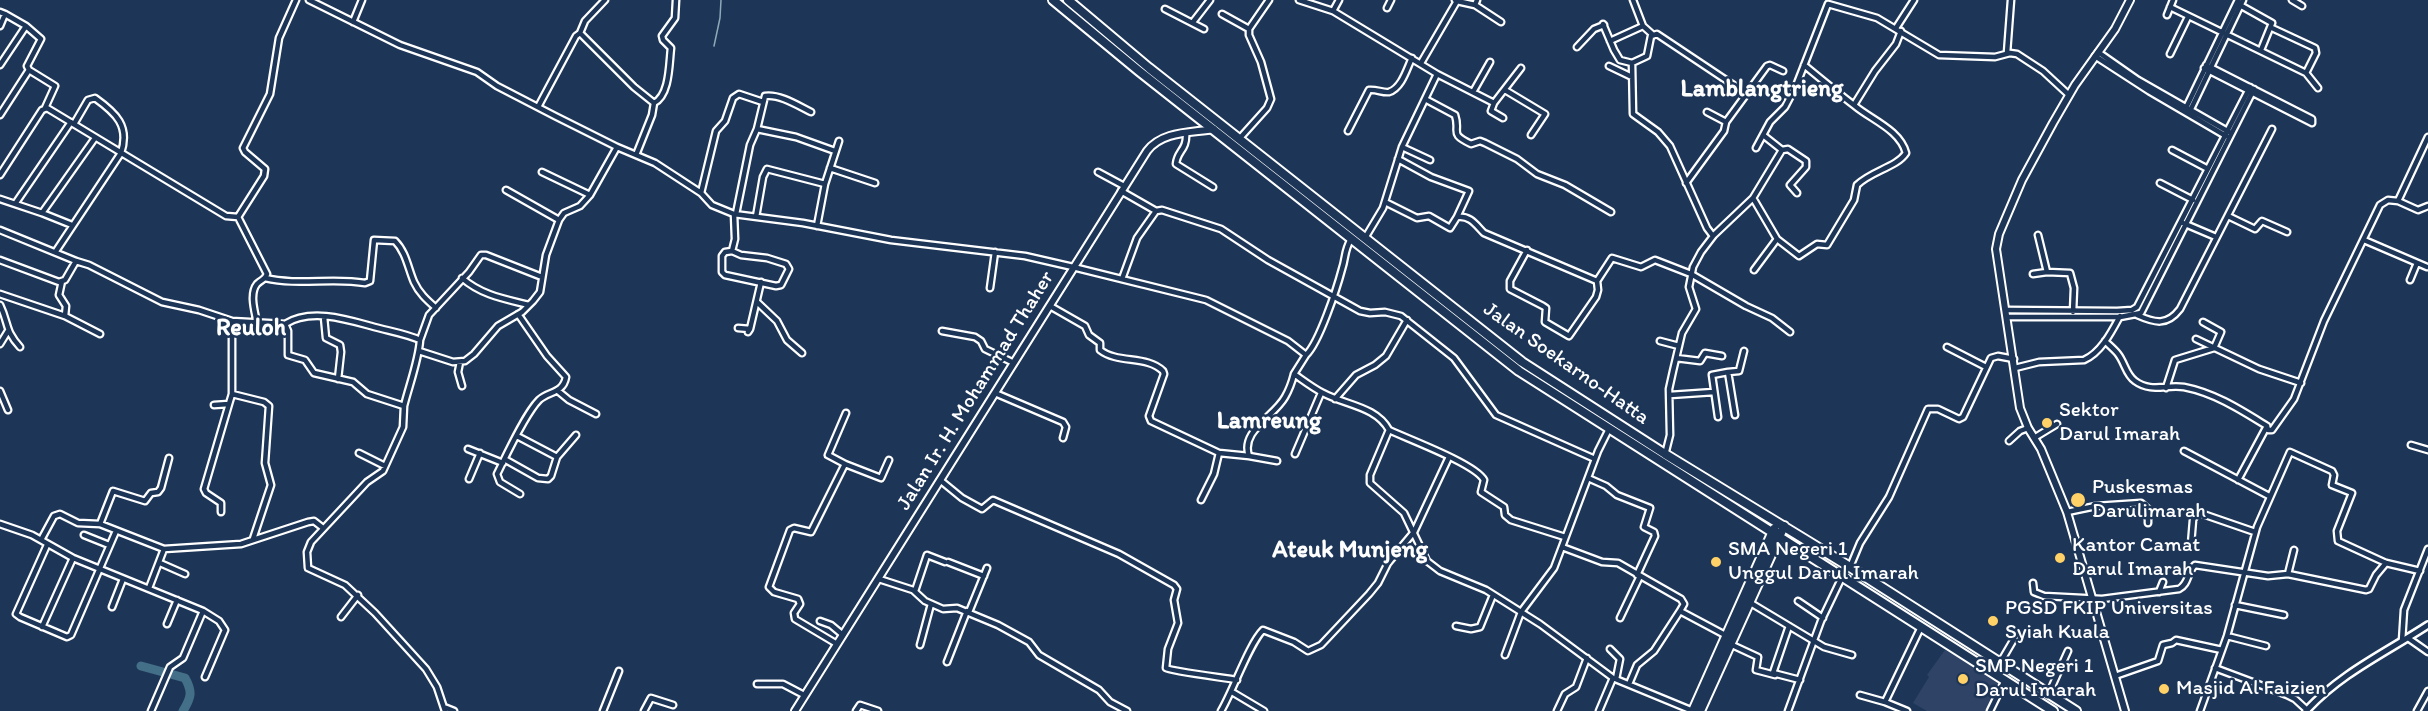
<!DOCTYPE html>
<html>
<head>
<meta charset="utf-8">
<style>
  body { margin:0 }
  canvas { display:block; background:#1d3557 }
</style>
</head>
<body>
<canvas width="2428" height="711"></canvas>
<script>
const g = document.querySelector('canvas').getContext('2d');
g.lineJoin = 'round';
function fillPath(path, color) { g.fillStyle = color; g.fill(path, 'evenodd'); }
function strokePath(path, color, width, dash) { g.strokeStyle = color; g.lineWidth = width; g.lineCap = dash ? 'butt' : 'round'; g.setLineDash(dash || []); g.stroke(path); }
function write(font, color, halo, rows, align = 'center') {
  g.font = font + ' Itim,sans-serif'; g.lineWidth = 5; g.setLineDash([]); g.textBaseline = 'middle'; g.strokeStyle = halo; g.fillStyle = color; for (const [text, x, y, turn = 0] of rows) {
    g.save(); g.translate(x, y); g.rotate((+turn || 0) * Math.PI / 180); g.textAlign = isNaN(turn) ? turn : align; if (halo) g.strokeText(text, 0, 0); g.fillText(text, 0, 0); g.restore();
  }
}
fillPath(new Path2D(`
  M1945 650 2002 682 1985 711H1927L1913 703 1929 677 1927 675Z`), '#2f4367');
strokePath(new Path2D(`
  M714 46 720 18 721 0`), '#8ea9b8', 1.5);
strokePath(new Path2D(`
  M141 666 185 678C193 692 191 698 183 711`), '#436f88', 9);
const minor = new Path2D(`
  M309 0 400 45 477 72 497 86 555 116 617 147 655 163 701 193 712 205 734 214 803 223 891 240 1025 256 1073 267 1206 300 1288 341 1306 355 1294 374C1304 381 1313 388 1323 393 1345 405 1376 406 1389 430L1370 475V483L1404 513 1427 561 1440 571 1486 590 1540 624 1613 678 1693 711
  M1299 0 1333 11 1437 74 1402 147 1383 208 1365 238
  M1633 0 1643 26 1652 34
  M2292 0 2302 6
  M1457 1 1475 5 1477 0
  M2238 4 2272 23 2261 50
  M1475 5 1501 22
  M2170 7 2306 73 2318 88
  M1387 8 1391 0
  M1165 9 1204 29
  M1333 11 1339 0
  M0 12 5 14 0 26
  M5 14 26 26 41 39 27 66 29 70 55 86 45 108
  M1222 14 1249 29
  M2167 15 2173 0
  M353 22 362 0
  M1193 22 1210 0
  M1603 24 1614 50 1620 60 1632 63
  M1896 28 1914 0
  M2272 28 2315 48 2316 53 2306 73
  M580 33 585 21 605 0
  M1610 41 1643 26
  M1577 47 1594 29 1604 25
  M2098 52 2138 80 2229 132
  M2007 53 2011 0
  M2170 54 2188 17
  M2095 56 2149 91 2226 136
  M1421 63 1457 1 1455 0
  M0 65 26 26
  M1609 66 1632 77
  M2204 68 2312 123V119L2206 65
  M1437 74 1494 103 1491 111 1503 118
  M1505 90 1545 114 1531 135
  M1473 92 1490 62
  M1425 99 1455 115C1461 133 1448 133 1471 144L1480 141 1485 143 1517 159 1537 174 1565 185 1611 212
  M1494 103 1521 68
  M1854 105 1875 71 1896 44 1901 31
  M538 107 576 36 580 33 634 87 654 103
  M2185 110 2238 0
  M2190 111 2243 0
  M1707 112 1726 122
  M0 115 29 70
  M757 129 796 137 835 151
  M1348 131 1369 90C1376 89 1383 93 1389 92 1402 88 1407 68 1412 58
  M1186 134C1187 150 1177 151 1176 164L1213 187
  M1240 138 1267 108 1271 99 1261 62 1249 35V29L1269 0
  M1402 147 1430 160
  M1756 148 1770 122 1785 107 1796 86 1828 4 1877 18 1939 55 1995 57 2010 53 2017 54 2043 71 2069 95
  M1782 150 1788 149 1806 161V167L1790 185 1797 193
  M2172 150 2208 169
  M636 155 652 115 654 103C670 95 669 64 671 48L663 40 662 36 675 18 676 0
  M1398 159 1431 177 1469 191 1457 217
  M830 168 875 183
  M542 172 590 195
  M1098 172 1124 186
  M0 175 42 110 47 108 226 216 238 217
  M1686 183 1724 131 1726 122 1767 66 1770 65 1783 71
  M2160 183 2193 200
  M506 190 559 220
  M1121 191 1156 211
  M701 193 716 131 725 121 733 98 739 94 763 102
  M1753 198 1777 239 1754 270
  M0 199 42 213 95 138
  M2398 201 2428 137
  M1385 202 1417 218 1429 216 1450 228 1457 217C1470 215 1476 225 1484 233L1597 281 1612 258 1641 267 1655 260 1691 274 1746 306 1772 318 1790 332
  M15 204 71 122
  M42 213 72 225
  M736 214 750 145 757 129 765 96C780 94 797 105 811 112
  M2228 216 2255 229 2262 221 2287 232
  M756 217 763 177 767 169 825 184
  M2183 223 2216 237
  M817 226 825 184 839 141
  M0 230 76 261
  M2038 235 2047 272
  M1713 236 1707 228 1670 146 1658 132 1633 114 1632 63 1647 56 1651 36 1657 34 1747 94
  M1777 239 1799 256 1817 244 1827 245 1854 200 1857 185C1871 171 1897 167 1906 153 1900 130 1872 120 1855 106 1838 93 1821 79 1804 65
  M2364 240 2427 267
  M1527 250 1510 281V289L1543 306 1546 308 1545 322 1569 336 1596 297 1598 290 1597 281
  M56 251 121 153C130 126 116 113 95 98L88 100 74 124
  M732 251 741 255 767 258 786 264 789 269 781 285 776 286 725 275 722 272V256L725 252Z
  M732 251 735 239 734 214
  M0 260 59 282 65 280 76 261 89 265 162 302 199 310 232 321 285 324 288 331V355L305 360 314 373 353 382 367 394 404 406 403 427 383 471 367 482 311 542 307 552 308 568 345 585 375 613 426 669 437 687 445 711
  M2033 274 2047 272 2070 273 2074 288 2073 312
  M265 278C299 286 332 277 365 283L370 281 374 240 395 241C406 252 408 268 414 282 419 293 427 300 436 308
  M462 278C481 295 505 299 529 305
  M1122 279 1137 238 1156 211 1162 210 1221 229 1268 260 1360 311 1370 313 1385 312 1401 316 1454 358 1496 415 1595 459
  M2410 280 2417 263
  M62 281 59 295 66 306 65 316 100 334
  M990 288 995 252
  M0 294 65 316
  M757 302 777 321 787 340 802 353
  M0 305C9 324 5 331 20 347
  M1050 306 1085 326 1089 335 1100 343V350C1118 364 1147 355 1163 371L1164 374 1149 416 1151 421 1219 453 1249 456
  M2007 310 2117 311 2132 310 2137 307 2250 87
  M518 314 547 356 566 377C563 394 548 391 539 400 525 414 506 456 497 474L500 482 520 494
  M2137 315C2155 323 2167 326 2180 309L2272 129
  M324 317 326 338 340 345 341 352 338 379
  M2008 317H2120L2141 313 2254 89
  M257 323C255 312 249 294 257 284 262 279 265 280 267 274L238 217 264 176 265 169 245 152 243 148 270 94 279 38 296 0
  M285 324C310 308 346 319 371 326 388 331 404 333 420 340 419 359 409 386 404 406
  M738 328 750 329 748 332
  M750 329 761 282
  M942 331 975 337 981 341 985 349 1014 363
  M2196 339 2259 369 2301 383
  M420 340 429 315 469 272 481 255H486L542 277
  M1660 341 1679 346
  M2105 341C2109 345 2115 350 2118 354 2125 363 2126 375 2135 381 2151 393 2167 384 2184 387 2215 393 2241 410 2267 426L2268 430H2272L2294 399 2324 321 2380 205 2388 200 2398 201 2418 210 2428 206
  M0 344 8 331
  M1947 347 1986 367
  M419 351 453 362 465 361 474 354 498 326 522 312 533 301 540 292 546 255 559 220 564 213 580 206 590 195 617 147
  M1306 355C1319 343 1337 288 1342 269 1346 257 1344 251 1351 239
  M1676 358 1700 361 1705 353 1722 356
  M460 362 458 372 462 386
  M2015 368 2039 362 2084 360C2101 353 2112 331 2120 316
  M2166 388 2175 360 2214 348 2221 332 2203 322
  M0 391 8 410
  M558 391 569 400 596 414
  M995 393 1063 422 1066 427 1063 438
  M232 394 264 402 269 406 265 463 271 485 253 539
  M1670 395 1714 392
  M1335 399 1356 375 1375 365 1386 356 1407 320
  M214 405 229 404 232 394V321
  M1735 415 1728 372 1739 371 1744 351
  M1718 417 1712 375 1728 372
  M1389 430C1408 439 1476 464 1484 480L1481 492 1504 507 1505 515 1511 520 1565 537
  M517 436 557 457
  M2034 438 2057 424
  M2009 441 2020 431 2028 428
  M2411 445 2428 450
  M468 449 503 463
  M2184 451 2269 496
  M359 453 385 466
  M1295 454 1321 393
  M1665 455 1670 435 1669 389 1673 371 1682 333 1696 309 1689 287 1693 267 1701 252 1714 235 1753 198 1782 150 1763 135
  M506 460 538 478 548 479 551 476 557 457 576 435
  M1277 461 1249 456C1240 431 1274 417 1285 397 1289 390 1292 382 1294 374
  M845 464 828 455 846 413
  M1588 478 1606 486 1617 495 1650 508 1644 527 1654 532 1655 536 1637 575
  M469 479 480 453
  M940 480 962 498 982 509 993 500 1119 554 1174 585 1177 589 1174 600 1178 623 1168 649 1166 668C1170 671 1226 678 1237 680
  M2238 480 2267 426
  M1201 500 1214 474 1219 453
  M221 512V503L206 493 204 489 229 404
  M2067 512 2096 506 2141 503 2148 509V523
  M0 524 32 535 73 558 203 611 183 658 170 667 151 711
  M100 524 113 491 145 501 151 493 158 492 161 488 169 458
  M84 535 109 545
  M41 540 54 516 60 514 78 523 100 524 164 549 241 544 308 522 314 521 323 528
  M2191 544 2193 520 2197 512 2255 532
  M47 545 16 614 20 617 67 637 71 635 116 531
  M1562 547 1602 562 1618 563 1681 599 1684 604 1680 611 1727 636
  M948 562 984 576
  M160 563 185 574
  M1850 567 1860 543 1889 497 1928 409H1938L1959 419 1963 417 1991 358 1998 356 2014 359
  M2288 574 2294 550
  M879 579 913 590 925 601 943 609 957 608 998 625 1029 642 1039 655 1099 690 1110 702 1127 711
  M2033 583 2034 592 2044 596 2102 599 2179 589C2189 584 2187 572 2195 565L2268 576 2288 574 2366 590 2369 589 2376 575 2386 563
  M149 588 164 549
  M915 591 927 555 945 562
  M2159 592 2163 582
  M1798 601 1823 618
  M1749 602 1824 647 1852 655
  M2235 605 2284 615
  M112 607 123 579
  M203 611 219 621 225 630 205 677
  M969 612 987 568
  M341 617 358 595
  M1620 618 1640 576
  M820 621 831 625 843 635
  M167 624 177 600
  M1456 626 1471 629 1480 627 1493 595
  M1789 626 1773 673 1800 680
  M42 627 73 558
  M2227 636 2266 646
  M2408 638 2428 652
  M2402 641 2404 610 2428 549
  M837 644 795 619 794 613 800 604 798 599 774 592 769 587 790 530 794 528 811 532 845 464 881 478 889 460
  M1730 644 1758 657 1756 670 1775 675
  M920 645 931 604
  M1610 649 1620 659 1616 679
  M1505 655 1521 612 1554 568 1598 451 1609 429
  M947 662 967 611
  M2000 663 2014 639
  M2215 668 2287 695 2295 699 2307 710
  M2115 676 2158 661 2163 645 2172 643 2176 640 2222 650
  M757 684H783L804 695
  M1629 684 1637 665 1654 651 1680 611
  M1232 692 1264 711
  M2049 693 2068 651
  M1860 695 1885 702
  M444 707 454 711
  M603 711 619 671
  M644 711 651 698 673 705
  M856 711 860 705 878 711
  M1221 711C1233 691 1249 644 1263 630L1294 642 1308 651 1321 645 1369 594 1378 583 1388 563 1414 532 1449 457
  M1557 711 1565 694 1576 687 1587 658
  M1599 711 1613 678
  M1788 711 1821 621 1843 575
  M1907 711 1885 702 1921 627
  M1990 711 2005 680
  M2200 711 2227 636 2257 527 2290 452 2332 471 2334 475 2332 485 2352 493 2337 531 2338 541 2386 563 2420 571
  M2417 711 2428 691`);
const tertiary = new Path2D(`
  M2306 711C2341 673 2385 653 2428 625`);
const secondary = new Path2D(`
  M795 711 1147 151C1162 131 1191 133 1214 129
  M2125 711 2067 512 2041 449 2028 428 2020 408 1996 249 1999 234 2022 180 2053 123 2075 85 2115 29 2130 0`);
const trunk = new Path2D(`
  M1053 0 1139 71 1519 371 2053 711
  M1068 0 1149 68 1522 362 1665 454 1850 567 2076 711
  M1693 711 1774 529
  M1700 711 1784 526`);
strokePath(minor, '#fff', 9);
strokePath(tertiary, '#fff', 10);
strokePath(secondary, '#fff', 10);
strokePath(trunk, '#fff', 12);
strokePath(minor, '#1d3557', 4.5);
strokePath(tertiary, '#1d3557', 5);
strokePath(secondary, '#1d3557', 6);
strokePath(trunk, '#1d3557', 8);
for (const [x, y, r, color] of [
  [2047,423,6,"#ffd166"],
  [2078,500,8,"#ffd166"],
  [2060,558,6,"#ffd166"],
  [1716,562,6,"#ffd166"],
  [1993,621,6,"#ffd166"],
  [1963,679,6,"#ffd166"],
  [2164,689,6,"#ffd166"]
]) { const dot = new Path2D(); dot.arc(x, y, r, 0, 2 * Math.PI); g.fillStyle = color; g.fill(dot); strokePath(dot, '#1d3557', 2); }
write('21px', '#fff', '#1d3557', [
  ["Jalan Soekarno-Hatta",1566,364,35],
  ["Jalan Ir. H. Mohammad Thaher",976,391,-58]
]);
write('21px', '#fff', '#1d3557', [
  ["Sektor",2059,411],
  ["Darul Imarah",2059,435],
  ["Puskesmas",2092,488],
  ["Darulimarah",2092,512],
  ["Kantor Camat",2072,546],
  ["Darul Imarah",2072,570],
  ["SMA Negeri 1",1728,550],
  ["Unggul Darul Imarah",1728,574],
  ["PGSD FKIP Universitas",2005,609],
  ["Syiah Kuala",2005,633],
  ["SMP Negeri 1",1975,667],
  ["Darul Imarah",1975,691],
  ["Masjid Al Faizien",2176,689]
], 'left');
write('bold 24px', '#fff', '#1d3557', [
  ["Lamblangtrieng",1762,90],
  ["Reuloh",251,329],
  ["Lamreung",1269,422],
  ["Ateuk Munjeng",1350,551]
]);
</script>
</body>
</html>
